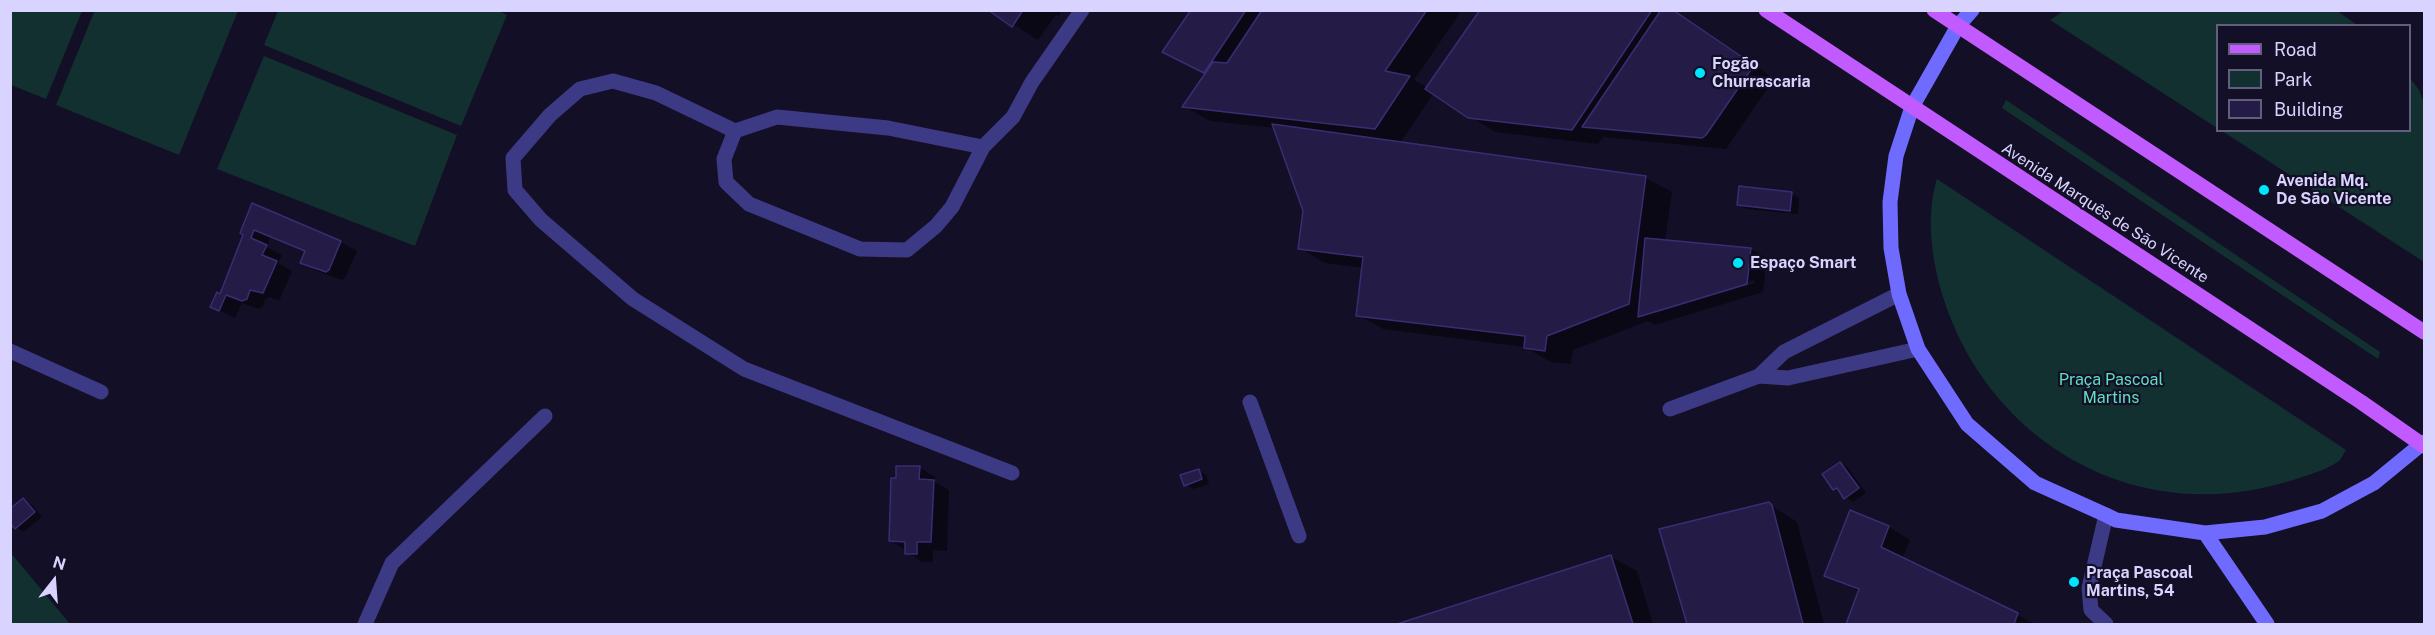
<!DOCTYPE html>
<html>
<head>
<meta charset="utf-8">
<style>
  body { margin:0 }
  #map { position:relative; width:2435px; height:635px; overflow:hidden; background:#130f26; font-family:"Public Sans",sans-serif }
  canvas { display:block }
  .frame { position:absolute; inset:0; border:12px solid #d9d4ff; pointer-events:none }
  .legend { position:absolute; left:2216px; top:24px; width:195px; height:108px; box-sizing:border-box; background:#130f26; border:2px solid #625e7d; margin:0; padding:8px 10px; list-style:none; font-size:18px; color:#d9d4ff }
  .legend li { display:flex; align-items:center; gap:12px; height:30px }
  .legend b { width:30px; border:2px solid #625e7d }
  .north { position:absolute; left:24px; top:551px; width:60px; height:60px; -webkit-text-stroke:4px #130f26; paint-order:stroke; rotate:17deg; font-size:16px; font-weight:700; line-height:24px; text-align:center; color:#d9d4ff }
  .north::after { content:''; display:block; margin:auto; width:21px; height:27px; background:#d9d4ff; clip-path:polygon(50% 0,100% 100%,50% 72%,0 100%) }
</style>
</head>
<body>
<div id="map">
<canvas width="2435" height="635"></canvas>
<div class="frame"></div>
<ul class="legend">
<li><b style="height:8px;background:#c25bff"></b>Road</li>
<li><b style="height:16px;background:#12302f"></b>Park</li>
<li><b style="height:16px;background:#241b47"></b>Building</li>
</ul>
<div class="north">N</div>
</div>
<script>
const g = document.querySelector('canvas').getContext('2d');
g.lineJoin = 'round';
function fillPath(path, color) { g.fillStyle = color; g.fill(path, 'evenodd'); }
function strokePath(path, color, width, dash) { g.strokeStyle = color; g.lineWidth = width; g.lineCap = dash ? 'butt' : 'round'; g.setLineDash(dash || []); g.stroke(path); }
function write(font, color, halo, rows, align = 'center') {
  g.font = font + ' "Public Sans",sans-serif'; g.lineWidth = 4.5; g.setLineDash([]); g.textBaseline = 'middle'; g.strokeStyle = halo; g.fillStyle = color; for (const [text, x, y, turn = 0] of rows) {
    g.save(); g.translate(x, y); g.rotate((+turn || 0) * Math.PI / 180); g.textAlign = isNaN(turn) ? turn : align; if (halo) g.strokeText(text, 0, 0); g.fillText(text, 0, 0); g.restore();
  }
}
fillPath(new Path2D(`
  M95 10 238 11 179 155 56 105Z
  M497 10 507 15 461 126 264 45 278 11Z
  M2065 10H2336L2357 25 2218 26 2217 128 2050 20Z
  M10 11H82L46 99 11 85Z
  M264 56 457 135 415 246 217 169Z
  M2410 78 2419 90 2424 103V262L2222 131 2410 130Z
  M2006 100 2380 352 2378 359 2002 108Z
  M1937 179 2346 450C2344 453 2342 458 2339 461 2326 471 2291 481 2275 485 2130 523 1990 441 1944 300 1932 263 1925 216 1937 179Z
  M11 553 70 624H11Z`), '#12302f');
fillPath(new Path2D(`
  M991 10H1062L1059 16 1056 15 1038 40Z
  M1193 10H1462L1414 80 1428 88 1481 10H1657L1686 19 1769 75 1771 83 1726 149 1603 137 1598 144 1495 132 1434 93 1400 143 1646 178 1672 192 1665 241 1751 249 1767 258 1763 292 1655 325 1648 321 1573 350 1571 364 1551 362 1525 347 1383 329 1358 315 1364 268 1325 263 1300 248 1305 211 1275 128 1210 121 1185 107 1206 74 1164 52ZM1754 280 1755 283 1655 313V310Z
  M1791 193 1799 198 1798 214 1746 209 1738 204Z
  M253 205 341 242 357 251 345 278 342 280 317 271 302 262 306 252 270 238 267 247 282 255 278 263 292 271 279 301 270 297 265 299 264 305 259 309 242 303 235 318 212 307 220 296 245 234Z
  M1840 463 1848 468 1866 493 1853 502 1834 489Z
  M920 468 935 477V482L949 490 947 551 933 550V562H922L890 540 898 479Z
  M1198 470 1206 475 1209 484 1193 489 1185 484Z
  M24 500 32 505 42 517 24 532 16 527Z
  M1769 504 1797 522 1824 624H1688L1661 530Z
  M1850 512 1889 527 1910 540 1902 559 2035 624H1848L1860 592 1826 575Z
  M1611 557 1637 571 1653 624H1402Z`), '#0007');
const building = new Path2D(`
  M988 10H1023L1012 27Z
  M1191 10H1246L1204 73 1162 52Z
  M1262 10H1427L1385 71 1410 76 1375 129 1182 107 1213 62 1227 63Z
  M1480 10H1652L1572 130 1468 118 1425 89Z
  M1661 10H1673L1748 61 1751 67 1750 71 1706 135 1702 138 1582 127Z
  M1272 124 1646 176 1629 304 1547 336 1545 351 1524 348 1525 336 1356 316 1363 257 1298 249 1303 211Z
  M1739 186 1792 192 1790 211 1737 205Z
  M252 203 341 241 329 270 326 272 300 263 305 251 254 230 251 238 267 245 262 255 277 261 263 293 250 290 247 299 242 301 226 295 219 311 210 307 217 292 220 294 243 235 240 233Z
  M1645 238 1751 248 1747 284 1638 317Z
  M1840 462 1859 488 1844 499 1837 488 1833 490 1822 474Z
  M896 466H920L919 479 934 480 931 542H917V554H905V542L889 541 891 478H896Z
  M1199 469 1202 479 1184 486 1180 475Z
  M23 498 35 512 15 529 10 523V509Z
  M1769 502 1772 505 1803 624H1687L1659 529Z
  M1850 510 1889 526 1881 547 2018 613 2014 624H1846L1859 589 1824 576Z
  M1611 555 1633 624H1397Z`);
fillPath(building, '#241b47');
strokePath(building, '#3b2d73', 1.5);
strokePath(new Path2D(`
  M735 131 656 93 613 81 580 89 550 115 513 158 515 190 541 220 633 299 744 369 1012 473
  M983 147 888 128 777 117 735 131 724 159 726 182 749 204 860 249 907 250 936 226 952 207 983 147 1013 117 1032 82 1082 10
  M10 351 101 392
  M1759 376 1788 378 1918 349
  M1250 402 1299 536
  M1670 409 1759 376 1784 352 1899 294
  M365 624 392 563 545 416
  M2106 624 2091 610 2089 588 2106 515`), '#3d3a85', 15);
strokePath(new Path2D(`
  M1972 10 1958 26 1912 107 1896 156 1890 202 1891 248 1899 294 1918 349 1967 424 2035 483 2106 515 2116 520 2205 533 2265 527 2322 511 2374 483 2424 442
  M2205 533 2267 624`), '#6f6bff', 15);
strokePath(new Path2D(`
  M1766 10 2361 402 2424 446
  M1934 10 2424 332`), '#c25bff', 15);
for (const [x, y, r, color] of [
  [1700,73,6,"#00e5ff"],
  [2264,190,6,"#00e5ff"],
  [1738,263,6,"#00e5ff"],
  [2074,582,6,"#00e5ff"]
]) { const dot = new Path2D(); dot.arc(x, y, r, 0, 2 * Math.PI); g.fillStyle = color; g.fill(dot); strokePath(dot, '#130f26', 2); }
write('bold 16px', '#d9d4ff', '#130f26', [
  ["Fogão",1712,64],
  ["Churrascaria",1712,82],
  ["Avenida Mq.",2276,181],
  ["De São Vicente",2276,199],
  ["Espaço Smart",1750,263],
  ["Praça Pascoal",2086,573],
  ["Martins, 54",2086,591]
], 'left');
write('16px', '#d9d4ff', '#130f26', [
  ["Avenida Marquês de São Vicente",2105,213,33]
]);
write('16px', '#5fe0c0', '#130f26', [
  ["Praça Pascoal",2111,380],
  ["Martins",2111,398]
]);
</script>
</body>
</html>
